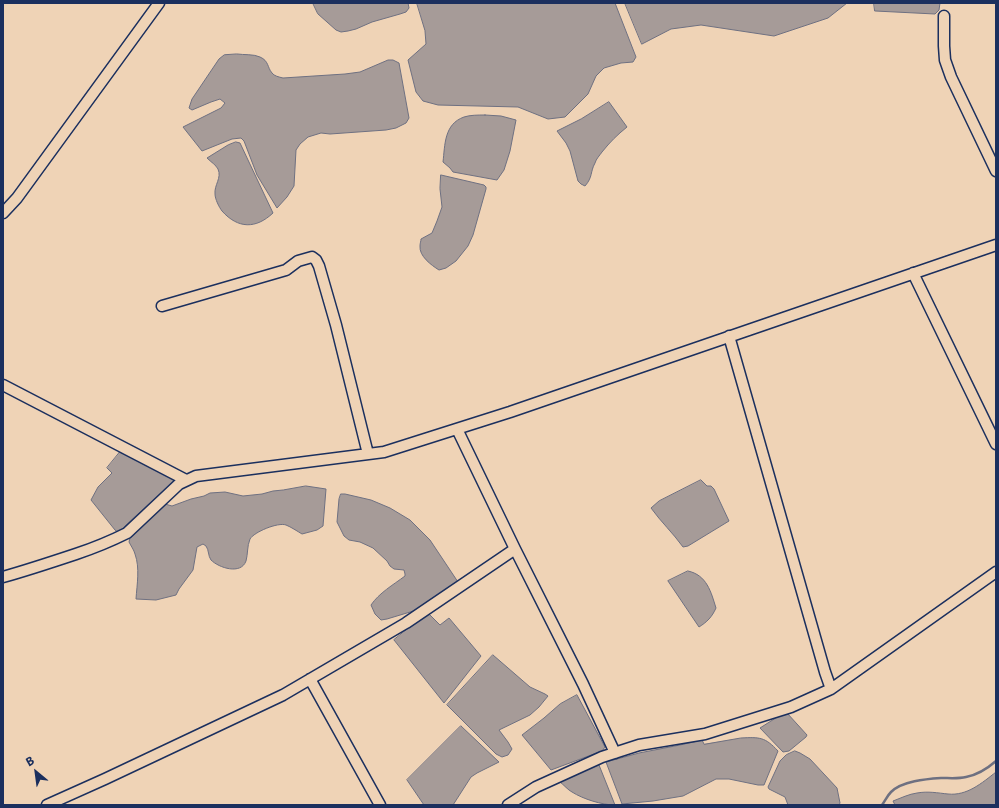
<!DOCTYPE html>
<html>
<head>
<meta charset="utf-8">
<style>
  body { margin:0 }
  #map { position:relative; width:999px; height:808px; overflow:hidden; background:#efd3b6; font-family:"Playpen Sans",sans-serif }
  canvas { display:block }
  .frame { position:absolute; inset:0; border:4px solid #1b2f5e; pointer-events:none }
  .north { position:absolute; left:16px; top:752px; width:40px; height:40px; -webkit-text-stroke:3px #efd3b6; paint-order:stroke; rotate:331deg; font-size:11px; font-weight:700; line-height:16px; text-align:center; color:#1b2f5e }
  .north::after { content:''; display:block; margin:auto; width:14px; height:18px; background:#1b2f5e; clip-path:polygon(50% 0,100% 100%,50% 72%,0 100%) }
</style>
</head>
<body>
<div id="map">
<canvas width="999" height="808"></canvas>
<div class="frame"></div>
<div class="north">B</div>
</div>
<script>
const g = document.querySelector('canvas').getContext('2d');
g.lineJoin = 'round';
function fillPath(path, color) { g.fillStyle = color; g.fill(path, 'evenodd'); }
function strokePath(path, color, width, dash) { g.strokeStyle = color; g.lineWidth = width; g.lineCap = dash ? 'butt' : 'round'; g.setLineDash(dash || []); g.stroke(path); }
const water = new Path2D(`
  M313 3H408L409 8 406 12 400 14 372 22 356 29 348 31 341 32 336 30 318 14Z
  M417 3H615L636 57 633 62 621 63 604 68 596 76 588 94 565 117 548 119 518 107 438 105 423 101 416 92 408 60 426 44 425 31Z
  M625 3H847L828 18 774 36 701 25 671 29 642 44Z
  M874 3H940L939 10 935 14 875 11Z
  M237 54C244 55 254 54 260 57 269 61 267 67 272 73 274 76 279 77 283 78L345 74 360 72 388 60H393L399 63 409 118 406 123 396 128 386 130 330 134 321 133 308 137 300 144 296 150 294 186 287 197 277 208 257 175 244 141 241 138 232 139 202 151 183 127 221 108 225 103 220 99 211 102 192 110 189 108 192 99 219 59 224 55Z
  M609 102 627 127C617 135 610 142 602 152 600 155 596 159 595 163 590 172 593 177 585 186L581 184 578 181 570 151 566 143 557 131 581 119Z
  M485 115 501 116 516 120 510 151 504 170 497 180 453 172 450 168 443 162C445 145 444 124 464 117 470 115 478 115 485 115Z
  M236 142 240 143 273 213C256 229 238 229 222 211 219 207 215 199 215 194 214 185 222 178 218 169 216 165 211 162 207 158L228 145Z
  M441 175 484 185 486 187V189L473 235 468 246 456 261 446 268 439 270C431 265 419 256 420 246 420 243 421 241 421 239L432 233 437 221 442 207 440 189Z
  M120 452 175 480 126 525 119 533 115 530 91 500 98 487 112 473 107 468Z
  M701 480 707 486H711L714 489 729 521 688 546 683 547C673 533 661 522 651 508L659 501Z
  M306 486 326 489 323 526 317 530 302 534C297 531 291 527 286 525 278 522 254 532 250 539 247 546 248 554 246 561 241 575 219 568 211 560 208 556 209 550 206 546L203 544 197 547 193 570 179 589 176 595 156 600 136 599C137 584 140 568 135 554 134 550 131 546 129 542L130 538 165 504 172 506 191 499 204 496 210 493 225 492 243 496 262 494 273 491 283 490Z
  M341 494H345L371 500 390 508 410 520 430 540 458 582 420 609 387 619 381 620 375 614 371 605C379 593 393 585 405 576V574L404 570 394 569 390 566 387 561 373 548 360 542 349 540 344 536 337 522 339 499Z
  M688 571C707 575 711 592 716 608 712 617 707 622 699 627L668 581Z
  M428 613 440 625 449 618 481 656 444 703 394 640Z
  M493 655 530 687 545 694 548 696 539 707 530 715 499 730 508 742 512 749 508 755 502 757 496 754 447 705Z
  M577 695 605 747 602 751 551 770 522 735 544 718 560 704Z
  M787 713 807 735 806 737 789 751 783 752 760 728 782 714Z
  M461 726 499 762 477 773 471 777 453 805H424L407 780Z
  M741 738C760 737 765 737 778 751L764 785H758L729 779H716L683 796 653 801 622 804 606 762 639 753 680 745 702 740 704 744Z
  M795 751 800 753 810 759 837 788 840 803 839 805H788L785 797 769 789 768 787 780 761 786 755Z
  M599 765 615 805C602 805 583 799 572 792 568 790 564 785 560 782Z
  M996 772V805H895L893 801C901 798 909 794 917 793 928 791 938 793 948 794 967 796 982 783 996 772Z`);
fillPath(water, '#a69b98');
strokePath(water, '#6e7081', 1);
strokePath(new Path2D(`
  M882 805C885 801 887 796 891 792 902 781 926 779 941 778 949 778 958 779 966 777 977 775 988 768 996 761`), '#6e7081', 2.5);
const minor = new Path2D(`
  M944 16V46L945 60 951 77 996 171
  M3 213 17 198 159 3
  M913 273 996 444
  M162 306 286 270 298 261 312 257 316 260 319 266 336 325 368 454
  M729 336 825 672 831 689
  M3 385 186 480
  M457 429 515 549 583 684 615 753
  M3 577C28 570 52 562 76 554 94 548 111 541 127 533L179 484 196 476 384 452 510 412 996 245
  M310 679 380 805
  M47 805 105 779 283 695 406 623 515 549
  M508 805 536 787 602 757 639 745 705 734 791 707 831 689 996 572`);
strokePath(minor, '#1b2f5e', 13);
strokePath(minor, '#efd3b6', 10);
</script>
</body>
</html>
